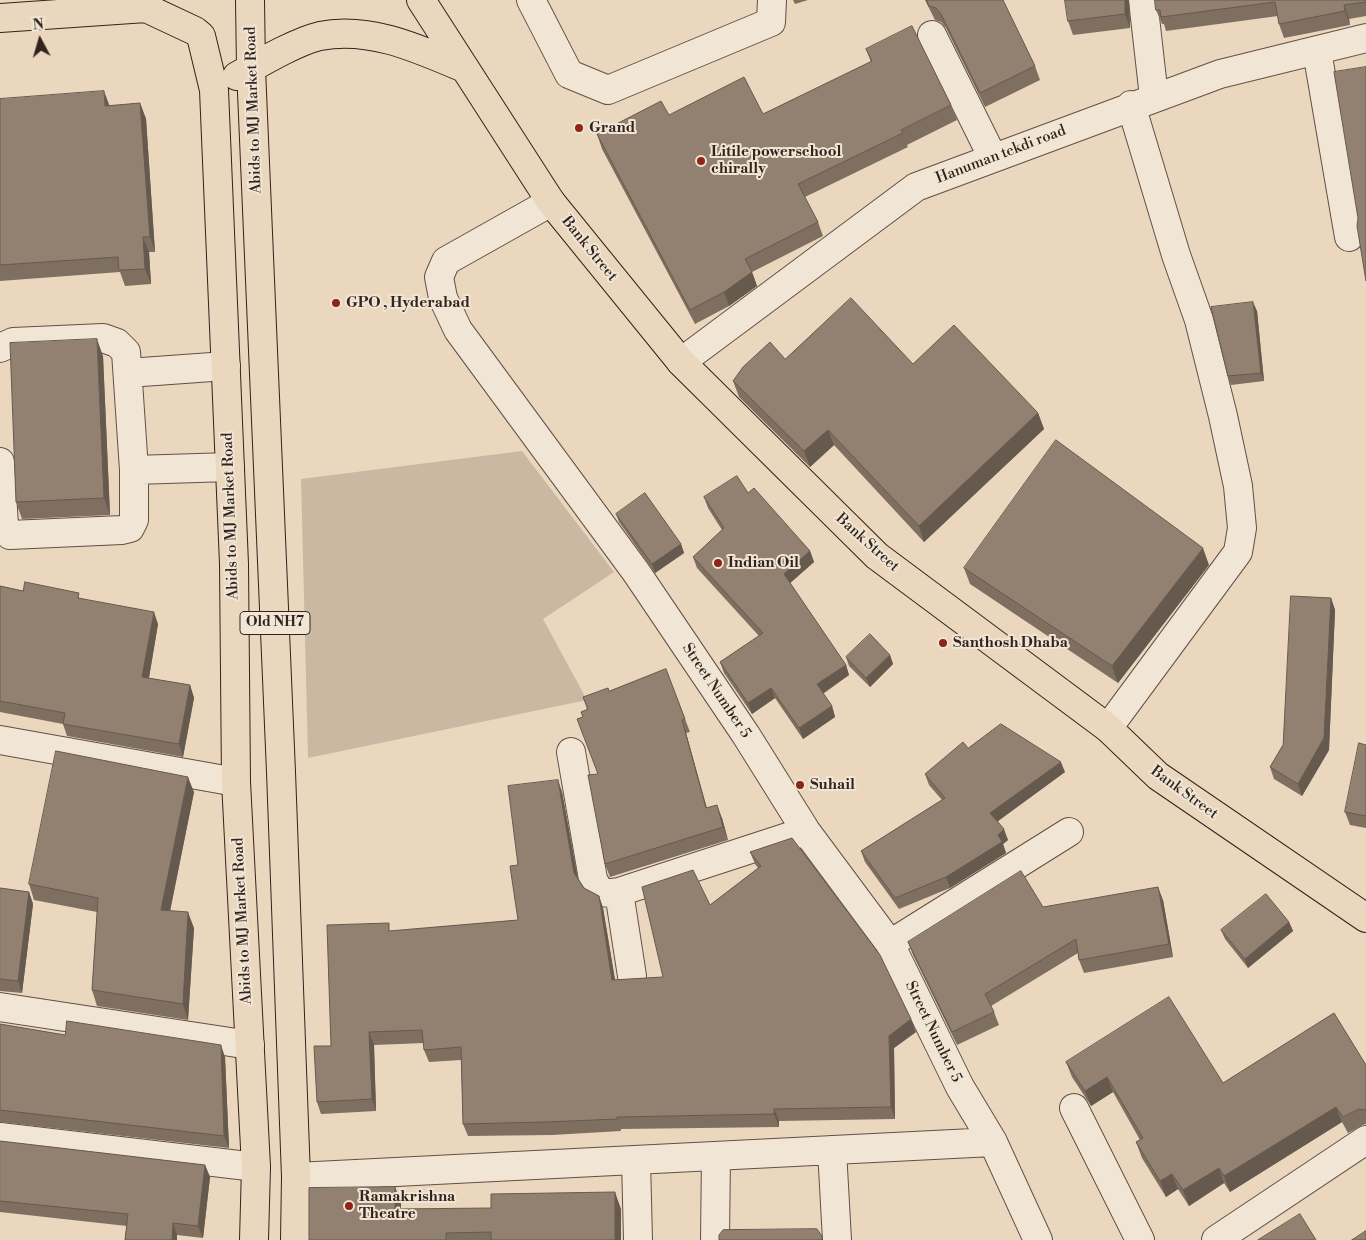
<!DOCTYPE html>
<html>
<head>
<meta charset="utf-8">
<style>
  body { margin:0 }
  #map { position:relative; width:1366px; height:1240px; overflow:hidden; background:#ead7be; font-family:"Libre Bodoni",serif }
  canvas { display:block }
  .north { position:absolute; left:15px; top:15px; width:50px; height:50px; -webkit-text-stroke:4px #f1e5d5; paint-order:stroke; rotate:354deg; font-size:14px; font-weight:700; line-height:20px; text-align:center; color:#33231d }
  .north::after { content:''; display:block; margin:auto; width:18px; height:22px; background:#33231d; clip-path:polygon(50% 0,100% 100%,50% 72%,0 100%) }
</style>
</head>
<body>
<div id="map">
<canvas width="1366" height="1240"></canvas>
<div class="north">N</div>
</div>
<script>
const g = document.querySelector('canvas').getContext('2d');
g.lineJoin = 'round';
function fillPath(path, color) { g.fillStyle = color; g.fill(path, 'evenodd'); }
function strokePath(path, color, width, dash) { g.strokeStyle = color; g.lineWidth = width; g.lineCap = dash ? 'butt' : 'round'; g.setLineDash(dash || []); g.stroke(path); }
function write(font, color, halo, rows, align = 'center') {
  g.font = font + ' "Libre Bodoni",serif'; g.lineWidth = 4; g.setLineDash([]); g.textBaseline = 'middle'; g.strokeStyle = halo; g.fillStyle = color; for (const [text, x, y, turn = 0] of rows) {
    g.save(); g.translate(x, y); g.rotate((+turn || 0) * Math.PI / 180); g.textAlign = isNaN(turn) ? turn : align; if (halo) g.strokeText(text, 0, 0); g.fillText(text, 0, 0); g.restore();
  }
}
fillPath(new Path2D(`
  M522 451 614 572 543 619 587 700 308 758 301 479Z`), '#cbb8a3');
const minor = new Path2D(`
  M531 0 569 74 608 90 771 22 772 0
  M1143 0 1154 97
  M932 35 993 158
  M1317 51 1349 237
  M551 202 446 261 439 277 443 298 458 330 636 572 746 735 806 831 890 944 960 1087 993 1142 1038 1240
  M0 348 13 342 103 338 117 343 126 352 134 470V520L130 528 122 530 10 535 4 525 0 462
  M681 362 916 187 1220 74 1366 38
  M128 373 226 366
  M134 470 230 467
  M1108 728 1238 552 1242 528 1238 486 1223 416 1199 320 1176 255 1131 105
  M0 740 236 782
  M571 752 593 879C599 892 604 895 619 892L806 831
  M619 892 632 976
  M890 944 1069 832
  M0 1007 250 1045
  M1074 1108 1140 1240
  M0 1137 256 1167
  M832 1150 837 1240
  M636 1160 638 1240
  M296 1177 993 1142
  M715 1240 716 1156
  M1216 1240 1366 1140`);
const major = new Path2D(`
  M250 0 251 69 281 772 296 1177 295 1240
  M421 0 551 202 681 362 877 556 1108 728 1158 776 1366 918
  M0 18 146 8 195 31 201 36 214 90 234 564 236 782 256 1167 254 1240
  M237 76C260 63 295 42 320 36 370 26 419 49 464 68`);
strokePath(minor, '#615045', 30);
strokePath(major, '#33231d', 30);
strokePath(minor, '#f1e5d5', 28);
strokePath(major, '#ead7be', 28);
fillPath(new Path2D(`
  M793 0H808L795 4Z
  M925 0H1003L1035 66 1040 80 985 107 946 28 941 22 935 20Z
  M1129 0 1130 28 1073 35 1068 21Z
  M1155 0H1366V16L1349 19 1350 25 1284 38 1279 24 1278 16 1166 31 1164 24H1162L1156 10Z
  M866 49 951 105 957 120 907 145 908 147 805 197 818 222 823 236 752 272 757 286 729 306 695 324 602 149 597 134 669 115 763 114 871 62Z
  M0 99 109 106 140 103 146 119 155 252H149L151 284 125 286 120 272 0 281Z
  M1257 311 1264 381 1231 385 1228 376Z
  M103 356 110 515 22 519 16 502Z
  M785 359 913 364 1038 413 1044 429 924 542 834 445 810 467 739 397 733 381Z
  M748 493 810 551 814 562 790 583 846 665 849 675 823 694 832 706 835 717 803 739 775 698 752 714 724 673 720 662 759 636 697 568 693 557 722 530 708 508 704 497Z
  M616 514 681 544 684 553 655 573 619 522Z
  M1209 565 1118 683 970 584 964 568Z
  M0 586 23 591 81 598 158 624 149 678 190 685 194 698 183 757 67 736 63 724 0 712Z
  M1331 598 1335 610 1329 750 1302 796 1274 779 1270 767 1283 745Z
  M890 655 893 664 870 687 849 666 846 657Z
  M666 669 690 732 686 733 707 808 722 818 728 840 610 877 605 864 598 774 587 709 583 697 609 691Z
  M1366 745V828L1350 825 1345 812Z
  M968 748 1065 772 998 821 1008 840 1003 844 1006 853 950 888 899 909 865 862 861 851 942 800 929 785 925 774Z
  M194 792 170 911 194 928 188 1020 97 1006 92 990 97 912 34 900 29 884Z
  M562 792 578 878 584 888 599 896 603 908 615 980 663 977 710 905 758 868 755 864 750 852 916 1032 894 1048 895 1119 779 1121V1127L621 1129V1131L552 1135 468 1136 463 1124 461 1060 429 1062 424 1050V1043L374 1045 376 1111 321 1114 317 1102 392 931 518 920V865Z
  M0 888 29 892 33 904 22 993 0 991Z
  M1163 900 1173 957 1084 973 1079 960 1078 953 991 1006 994 1012 999 1025 957 1045 913 955 908 942 1043 907Z
  M1289 922 1293 931 1248 968 1225 939 1221 930Z
  M0 1024 65 1035 225 1057 229 1148 0 1122Z
  M1066 1062 1223 1083 1366 1065V1125L1365 1124 1348 1133 1342 1122 1230 1192 1224 1183 1189 1206 1178 1189 1166 1197 1142 1158 1136 1142 1140 1140 1113 1092 1091 1106 1072 1077Z
  M0 1141 205 1165 210 1177 203 1238 177 1235V1240H125L127 1226 0 1212Z
  M395 1187 401 1204V1209H621V1240H309Z`), '#7e6f61');
fillPath(new Path2D(`
  M1125 0H1129L1130 28 1125 14Z
  M1344 5 1349 19 1350 25 1345 11Z
  M104 91 110 107 105 106Z
  M140 103 146 119 155 252 150 237Z
  M143 237 149 252 151 284 145 269Z
  M752 272 757 286 729 306 724 292Z
  M1253 302 1257 311 1264 381 1261 373Z
  M97 339 103 356 110 515 104 498Z
  M1038 413 1044 429 924 542 919 526Z
  M828 430 834 445 810 467 804 451Z
  M681 544 684 553 655 573 652 564Z
  M1203 548 1209 565 1118 683 1112 666Z
  M810 551 814 562 788 585 784 574Z
  M1331 598 1335 610 1329 750 1302 796 1298 784Z
  M154 612 158 624 147 689 142 677Z
  M890 655 893 664 870 687 866 678Z
  M846 665 849 675 820 695 817 684Z
  M190 685 194 698 183 757 179 744Z
  M771 688 775 698 752 714 748 703Z
  M832 706 835 717 803 739 799 728Z
  M682 720 686 733 710 821 706 808Z
  M1061 762 1065 772 994 824 990 813Z
  M188 777 194 792 167 926 161 910Z
  M558 780 562 792 579 886 574 873Z
  M717 805 722 818 728 840 723 827Z
  M1004 829 1008 840 1003 844 1006 853 950 888 946 877Z
  M1158 887 1163 900 1173 957 1169 944Z
  M29 892 33 904 22 993 18 981Z
  M599 896 603 908 617 992 612 980Z
  M188 912 194 928 188 1020 183 1004Z
  M1289 922 1293 931 1248 968 1245 959Z
  M911 1019 916 1032 894 1048 895 1119 891 1107 889 1036Z
  M369 1032 374 1045 376 1111 372 1099Z
  M221 1045 225 1057 229 1148 224 1136Z
  M1107 1077 1113 1092 1091 1106 1085 1091Z
  M1336 1107 1342 1122 1230 1192 1224 1176Z
  M774 1109 779 1121V1127L774 1114Z
  M205 1165 210 1177 203 1238 198 1226Z
  M1219 1168 1224 1183 1189 1206 1183 1190Z
  M1172 1174 1178 1189 1166 1197 1160 1181Z
  M395 1187 401 1204V1226L395 1209Z
  M615 1192 621 1209V1240H615Z
  M173 1223 177 1235V1240H172Z`), '#665a4f');
const building = new Path2D(`
  M927 0H1003L1035 66 980 93 941 14 936 8 929 6Z
  M1065 0H1125V14L1068 21Z
  M1155 0H1366V2L1344 5 1345 11 1279 24 1275 2 1161 17 1160 10H1156Z
  M912 26 951 105 901 130 903 133 798 184 818 222 745 259 752 272 724 292 690 310 597 134 661 101 669 115 744 77 763 114 872 61 866 49Z
  M1366 67V281L1357 226 1358 218 1334 72Z
  M104 91 105 106 140 103 150 237H143L145 269 119 270 118 257 0 265V99Z
  M851 298 913 364 954 325 1038 413 919 526 828 430 804 451 733 381 743 367 770 342 785 359Z
  M1253 302 1261 373 1228 376 1211 307Z
  M97 339 104 498 16 502 10 343Z
  M1056 440 1203 548 1112 666 964 568Z
  M737 476 748 493 754 488 810 551 784 574 846 665 817 684 832 706 799 728 771 688 748 703 720 662 763 633 693 557 724 528 704 497Z
  M645 493 681 544 652 564 616 514Z
  M25 582 79 593 78 598 154 612 142 677 190 685 179 744 63 724 65 713 0 701V586L23 591Z
  M1291 596 1331 598 1324 738 1298 784 1270 767 1283 745Z
  M870 634 890 655 866 678 846 657Z
  M666 669 685 719 682 720 706 808 717 805 723 827 605 864 588 775 598 774 577 719 583 717 581 712 588 709 583 697 608 688 609 691Z
  M1001 724 1061 762 990 813 1004 829 998 835 1002 842 946 877 895 898 861 851 945 798 925 774 963 742 968 748Z
  M1359 743 1366 745V816L1345 812Z
  M56 751 188 777 161 910 188 912 183 1004 92 990 98 898 29 884Z
  M558 780 574 873 584 888 599 896 612 980 663 977 642 887 693 870 710 905 761 866 750 852 792 838 880 955 911 1019 889 1036 891 1107 774 1109V1114L617 1117V1119L547 1122 463 1124 461 1047 424 1050 422 1030 369 1032 372 1099 317 1102 314 1046H331L327 925 389 923V931L518 920 510 866 518 865 508 786Z
  M1021 871 1043 907 1158 887 1169 944 1079 960 1076 939 985 994 994 1012 952 1032 908 942Z
  M0 888 29 892 18 981 0 979Z
  M1266 894 1289 922 1245 959 1221 930Z
  M1169 997 1223 1083 1334 1013 1366 1065V1110L1359 1109 1343 1117 1336 1107 1224 1176 1219 1168 1183 1190 1172 1174 1160 1181 1136 1142 1143 1138 1107 1077 1085 1091 1066 1062Z
  M67 1021 221 1045 224 1136 0 1110V1024L65 1035Z
  M0 1141 205 1165 198 1226 173 1223 172 1240H125L128 1214 0 1201Z
  M395 1187V1209L491 1208V1194L615 1192V1240H491V1232L446 1233V1240H309V1188Z
  M1300 1214 1316 1240H1258Z
  M817 1229 822 1236V1240H719V1235L723 1230Z
  M1366 1231V1240H1352Z`);
fillPath(building, '#928171');
strokePath(building, '#665a4f', 1);
for (const [x, y, r, color] of [
  [579,128,5,"#8f2418"],
  [701,161,5,"#8f2418"],
  [336,303,5,"#8f2418"],
  [718,563,5,"#8f2418"],
  [943,643,5,"#8f2418"],
  [800,785,5,"#8f2418"],
  [349,1206,5,"#8f2418"]
]) { const dot = new Path2D(); dot.arc(x, y, r, 0, 2 * Math.PI); g.fillStyle = color; g.fill(dot); strokePath(dot, '#f1e5d5', 2); }
for (const [x, y, w] of [
  [275,623,70]
]) { const box = new Path2D(); box.roundRect(x - w / 2, y - 11.5, w, 23, 4); g.fillStyle = '#f1e5d5'; g.fill(box); strokePath(box, '#33231d', 1); }
write('bold 14px', '#33231d', null, [
  ["Old NH7",275,623]
]);
write('15px', '#33231d', '#f1e5d5', [
  ["Abids to MJ Market Road",254,110,-92],
  ["Hanuman tekdi road",1001,155,-21],
  ["Bank Street",589,249,51],
  ["Abids to MJ Market Road",231,516,-92],
  ["Bank Street",867,543,42],
  ["Street Number 5",716,691,56],
  ["Bank Street",1184,793,36],
  ["Abids to MJ Market Road",243,921,-93],
  ["Street Number 5",933,1032,64]
]);
write('bold 15px', '#33231d', '#f1e5d5', [
  ["Grand",589,128],
  ["Litile powerschool",711,152],
  ["chirally",711,169],
  ["GPO , Hyderabad",346,303],
  ["Indian Oil",728,563],
  ["Santhosh Dhaba",953,643],
  ["Suhail",810,785],
  ["Ramakrishna",359,1197],
  ["Theatre",359,1214]
], 'left');
</script>
</body>
</html>
